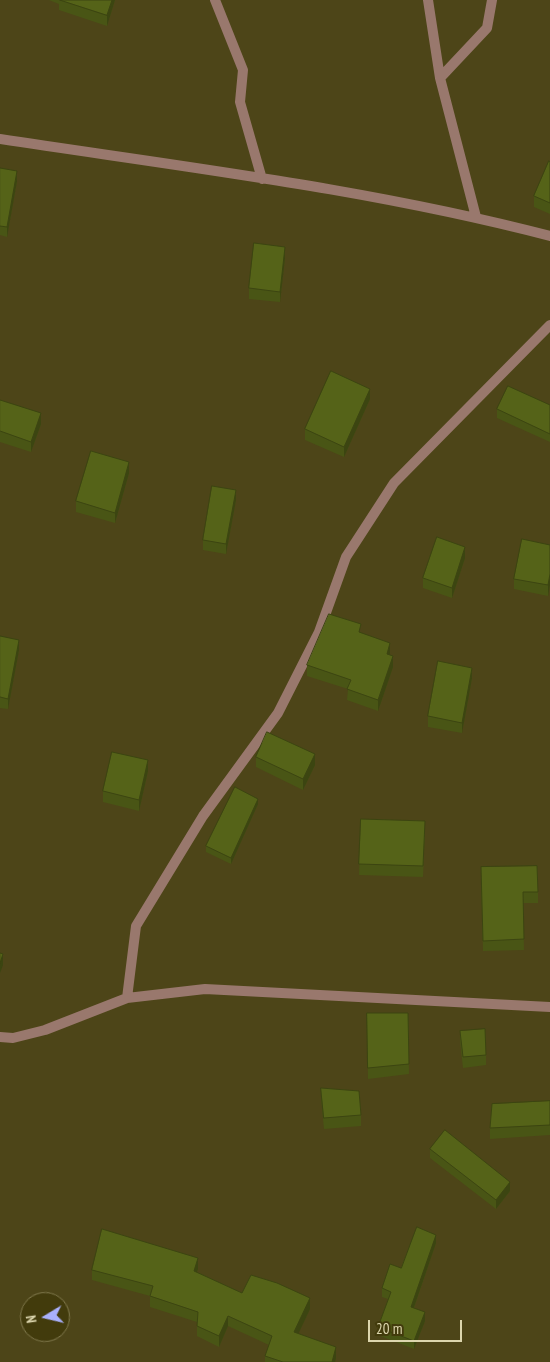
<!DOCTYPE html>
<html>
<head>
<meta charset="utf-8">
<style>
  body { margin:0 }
  #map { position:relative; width:550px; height:1362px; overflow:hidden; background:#4d4518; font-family:"PT Sans Narrow",sans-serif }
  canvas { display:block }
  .north { position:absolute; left:20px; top:1292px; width:50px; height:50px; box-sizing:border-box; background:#423b0c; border:1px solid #80794d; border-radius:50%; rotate:261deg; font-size:14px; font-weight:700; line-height:20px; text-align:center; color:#dcd6ae }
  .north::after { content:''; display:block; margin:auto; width:18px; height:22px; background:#a9b0fc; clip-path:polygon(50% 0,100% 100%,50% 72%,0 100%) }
  .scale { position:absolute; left:368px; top:1320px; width:94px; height:22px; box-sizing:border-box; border:2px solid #dcd6ae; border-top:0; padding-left:6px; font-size:15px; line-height:18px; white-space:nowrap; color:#dcd6ae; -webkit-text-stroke:4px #423b0c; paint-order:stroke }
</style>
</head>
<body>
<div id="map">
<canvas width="550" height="1362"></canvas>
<div class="north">N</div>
<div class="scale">20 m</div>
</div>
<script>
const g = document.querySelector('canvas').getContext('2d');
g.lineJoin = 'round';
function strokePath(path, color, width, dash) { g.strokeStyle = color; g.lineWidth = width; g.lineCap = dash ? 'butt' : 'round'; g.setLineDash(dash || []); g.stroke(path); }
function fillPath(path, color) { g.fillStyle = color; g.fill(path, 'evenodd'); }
strokePath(new Path2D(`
  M215 0 243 70 240 102 262 179
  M428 0 440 78
  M0 139C184 167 370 189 550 236
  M476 217 440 78 487 28 492 0
  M127 998 136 926 203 816 278 713 319 632 346 557 394 483 550 325
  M0 1037 13 1038 45 1030 127 998 205 989 550 1007`), '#99786d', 10);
fillPath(new Path2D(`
  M49 0H115L107 26 59 10V4Z
  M550 162V214L534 207V196Z
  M0 168 17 181 7 237 0 235Z
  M285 258 280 302 249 299V288Z
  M370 399 344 457 305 440V429Z
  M0 400 41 424 31 452 0 442Z
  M550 405V442L497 418V409Z
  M129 473 115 523 76 512V501Z
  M236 500 226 554 203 550V540Z
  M550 545V585L548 596 514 589V579Z
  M465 558 452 598 423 588V578Z
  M0 636 19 650 8 709 0 708Z
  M390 654 393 667 378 711 347 700 348 689 307 676V665Z
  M472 678 462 733 428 727V716Z
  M256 757 315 765 303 790 256 767Z
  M148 771 139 811 103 802V791Z
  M258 804 231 864 206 852V846Z
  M361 819 425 831 423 877 359 875Z
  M481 878 538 892V903H523L524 950 483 951Z
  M367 1013H408L409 1074 368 1079Z
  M460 1031 486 1055V1065L463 1068 460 1041Z
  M321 1088 361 1115V1126L324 1129 321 1098Z
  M550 1101V1135L490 1139V1128Z
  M430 1149 510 1191 496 1209 430 1158Z
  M436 1243 414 1308 425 1321 414 1349 378 1335V1327L388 1299 382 1297V1288L401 1268Z
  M198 1269 197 1272 242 1293 310 1309 298 1334 336 1358 335 1362H265V1356L269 1345 228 1326 219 1347 197 1336V1322L150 1307V1296L92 1280V1270Z`), '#495515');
fillPath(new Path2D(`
  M112 0H115L107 26V15Z
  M17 171V181L7 237V227Z
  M285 247V258L280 302V292Z
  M370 389V399L344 457V447Z
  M41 413V424L31 452V442Z
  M129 462V473L115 523V513Z
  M236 490V500L226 554V544Z
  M465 547V558L452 598V588Z
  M550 574V585L548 596V585Z
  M19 640V650L8 709V699Z
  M390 643V654L387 664V654Z
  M393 656V667L378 711V700Z
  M472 668V678L462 733V723Z
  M315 754V765L303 790V779Z
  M148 760V771L139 811V800Z
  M258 799V804L231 864V858Z
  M3 954V965L0 973V963Z
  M510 1182V1191L496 1209V1200Z
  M436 1235V1243L411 1316V1307Z
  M198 1258V1269L194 1281V1271Z
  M310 1298V1309L294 1343V1332Z
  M425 1312V1321L414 1349V1341Z
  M228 1316V1326L219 1347V1336Z
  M336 1347V1358L335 1362H332Z`), '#3c4511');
const building = new Path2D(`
  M60 0H112L107 15Z
  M549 161 550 162V203L534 196Z
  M0 168 17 171 7 227 0 226Z
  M254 243 285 247 280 292 249 288Z
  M331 371 370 389 344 447 305 429Z
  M508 386 550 405V434L497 409Z
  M0 400 41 413 31 442 0 431Z
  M91 451 129 462 115 513 76 501Z
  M212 486 236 490 226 544 203 540Z
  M437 537 465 547 452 588 423 578Z
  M522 539 550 545V574L548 585 514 579Z
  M329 614 361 624 359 632 390 643 387 654 393 656 378 700 347 689 351 680 307 665Z
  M0 636 19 640 8 699 0 697Z
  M438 661 472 668 462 723 428 716Z
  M267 732 315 754 303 779 256 757Z
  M112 752 148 760 139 800 103 791Z
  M235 787 258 799 231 858 206 846Z
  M361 819 425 821 423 866 359 864Z
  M537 866 538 892H523L524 939 483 941 481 867Z
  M0 953 3 954 0 963Z
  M367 1013H408L409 1064 368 1068Z
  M485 1029 486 1055 463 1057 460 1031Z
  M321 1088 359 1091 361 1115 324 1118Z
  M550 1101V1125L490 1128 492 1104Z
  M445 1130 510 1182 496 1200 430 1149Z
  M417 1227 436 1235 411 1307 425 1312 414 1341 378 1327 391 1292 382 1288 390 1264 401 1268Z
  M102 1229 198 1258 194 1271 242 1293 251 1275 277 1283 310 1298 294 1332 336 1347 332 1362H283L265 1356 272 1336 228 1316 219 1336 197 1326 198 1312 150 1296 153 1286 92 1270Z`);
fillPath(building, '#556318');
strokePath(building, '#3c4511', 1);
</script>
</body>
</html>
